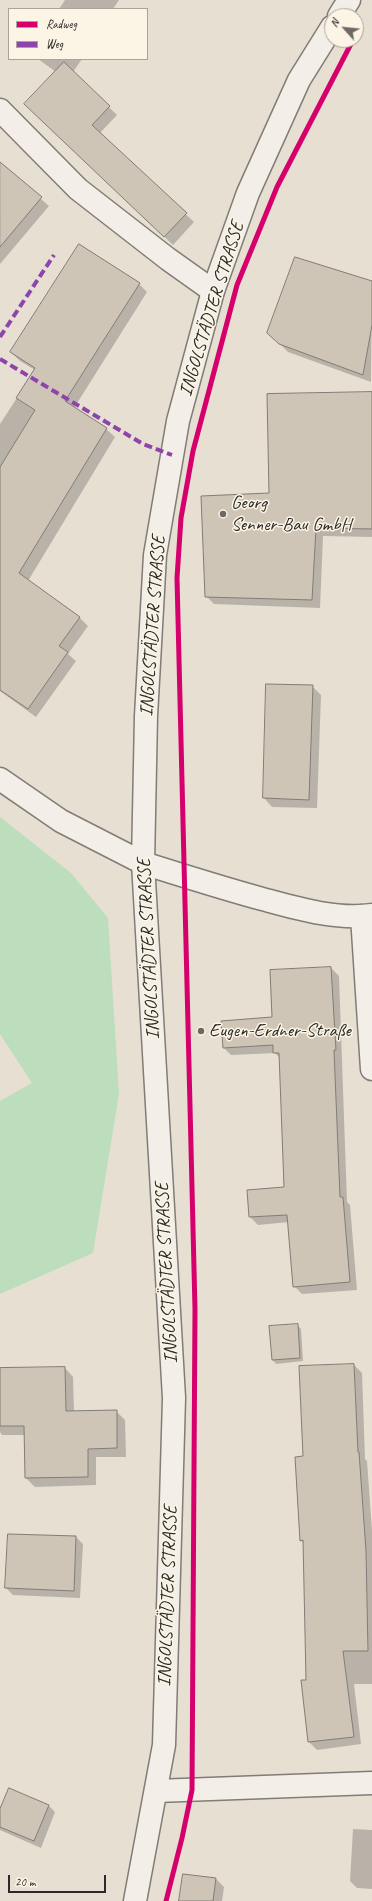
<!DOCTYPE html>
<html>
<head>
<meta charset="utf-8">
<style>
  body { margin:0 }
  #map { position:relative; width:372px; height:1901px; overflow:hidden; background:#e7dfd2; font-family:Caveat,sans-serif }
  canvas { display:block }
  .legend { position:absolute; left:8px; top:8px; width:140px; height:52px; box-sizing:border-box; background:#fcf5e5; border:1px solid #a8a49b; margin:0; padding:5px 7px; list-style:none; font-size:12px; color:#2b2b2b }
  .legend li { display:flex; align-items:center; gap:8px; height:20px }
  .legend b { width:20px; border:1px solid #a8a49b }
  .north { position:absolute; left:324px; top:8px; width:40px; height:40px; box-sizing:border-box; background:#fcf5e5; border:1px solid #a8a49b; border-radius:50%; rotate:297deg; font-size:11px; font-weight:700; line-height:16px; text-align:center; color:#2b2b2b }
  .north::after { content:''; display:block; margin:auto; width:14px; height:18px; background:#6d6a65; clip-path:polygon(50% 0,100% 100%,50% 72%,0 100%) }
  .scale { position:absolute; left:8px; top:1875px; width:98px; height:18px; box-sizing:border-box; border:2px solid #2b2b2b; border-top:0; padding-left:5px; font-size:12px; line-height:14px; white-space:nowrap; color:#2b2b2b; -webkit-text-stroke:3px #fcf5e5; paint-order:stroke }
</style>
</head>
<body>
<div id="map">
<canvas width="372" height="1901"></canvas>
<ul class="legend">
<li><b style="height:5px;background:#d6006c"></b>Radweg</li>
<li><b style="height:5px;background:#8e44ad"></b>Weg</li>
</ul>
<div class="north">N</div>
<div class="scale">20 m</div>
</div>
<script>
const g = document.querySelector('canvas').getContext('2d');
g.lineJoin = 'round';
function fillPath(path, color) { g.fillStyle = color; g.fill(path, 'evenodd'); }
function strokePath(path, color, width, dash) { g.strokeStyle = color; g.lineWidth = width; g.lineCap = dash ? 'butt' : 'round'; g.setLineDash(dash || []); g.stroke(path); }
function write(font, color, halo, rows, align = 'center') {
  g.font = font + ' Caveat,sans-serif'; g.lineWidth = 3; g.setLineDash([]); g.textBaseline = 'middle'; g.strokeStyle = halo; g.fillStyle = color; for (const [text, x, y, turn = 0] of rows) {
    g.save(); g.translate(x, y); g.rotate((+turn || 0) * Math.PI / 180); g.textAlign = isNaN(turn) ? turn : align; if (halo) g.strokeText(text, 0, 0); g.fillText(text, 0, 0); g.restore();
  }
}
fillPath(new Path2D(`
  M0 817 71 873 108 918 119 1094 93 1253 0 1294V1101L32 1083 0 1034Z`), '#bcdebd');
fillPath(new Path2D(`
  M65 0H119L113 9H59Z
  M38 59H82L73 72 117 115 100 133 194 222 173 245 34 112 56 72Z
  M3 166 49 206 0 264V169Z
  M372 282 371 382 288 352 277 341Z
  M139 284 147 292 74 408 106 429 115 437 28 581 80 618 88 626 68 654 76 661 36 717 0 691V424L35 370 20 361 11 352Z
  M372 396V537L323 536 320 608 214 604 206 596 270 494Z
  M312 686 321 695 317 808 272 807 264 798Z
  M331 968 339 976 347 1202 350 1205 357 1290 302 1294 294 1286 289 1222 258 1225 250 1217 285 1188 280 1058 275 1053 231 1055 224 1048 273 1018Z
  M297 1325 301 1329 303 1361 276 1364 273 1360Z
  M354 1365 362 1373 365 1459 367 1461 372 1531V1684H354L361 1744 317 1750 309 1742 304 1543 301 1540 304 1457Z
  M65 1368 73 1377 74 1411H116L125 1420 126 1457H96V1485L35 1487 26 1478 25 1435H2L0 1432V1369Z
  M76 1537 83 1544 80 1598 13 1595 6 1588Z
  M48 1805 55 1812 41 1848 0 1830V1811Z
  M353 1829 372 1830V1889L357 1888 350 1881Z
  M184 1875 216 1879 224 1887 222 1901H181Z`), '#0003');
const building = new Path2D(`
  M64 62 110 106 92 125 187 213 164 237 24 104Z
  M0 162 42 197 0 247Z
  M79 244 140 283 65 401 107 428 19 573 80 617 59 646 68 652 28 709 0 690V467L35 410 16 398 35 368 10 352Z
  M295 257 372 281V325L363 375 279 344 267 333Z
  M372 392V529L316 528 312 600 205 597 201 496 269 493 267 394Z
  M266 684 313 685 309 800 263 798Z
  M331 967 336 1050H334L340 1197H343L350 1282 293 1287 287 1215 249 1217 247 1190 284 1187 279 1053H273V1045L223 1048 221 1021 272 1017 270 970Z
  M298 1324 300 1358 272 1360 269 1326Z
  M354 1364 358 1452H359L366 1551 368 1651H343L354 1737 308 1742 301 1680H306L303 1540 300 1541 295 1457 303 1456 299 1366Z
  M65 1367 66 1411 117 1410V1448L88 1449V1477L25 1478 24 1426H0V1368Z
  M8 1534 76 1536 74 1591 5 1588Z
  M9 1788 49 1805 34 1841 0 1827V1809Z
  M183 1874 216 1878 213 1901H179Z`);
fillPath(building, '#cfc5b6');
strokePath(building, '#807c76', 1);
const minor = new Path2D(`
  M0 110 78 189 168 259 213 291
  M143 863C184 876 225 889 266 900 299 909 338 920 372 915
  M362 916 372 1069
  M156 1791 372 1783`);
const secondary = new Path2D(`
  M339 16 349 0
  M0 779 61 821 143 863
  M135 1901 164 1745 174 1398 143 863 146 716 155 555 178 421 213 291 248 193 299 80 332 27`);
strokePath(minor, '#807c76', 25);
strokePath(secondary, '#807c76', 25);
strokePath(new Path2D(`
  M179 665 183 846
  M185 905 192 1178
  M166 1901 186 1819`), '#aeaba7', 2.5, [4, 3]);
strokePath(minor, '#f3efe8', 22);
strokePath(secondary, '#f3efe8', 22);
strokePath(new Path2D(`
  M0 337 54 255
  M0 359 143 444 172 455`), '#8e44ad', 4, [8, 4]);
strokePath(new Path2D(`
  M166 1901 182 1838 192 1790 195 1309 177 578 181 518 193 451 237 285 277 187 353 40`), '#d6006c', 5);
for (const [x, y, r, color] of [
  [223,514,4,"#6d6a65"],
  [201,1031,4,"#6d6a65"]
]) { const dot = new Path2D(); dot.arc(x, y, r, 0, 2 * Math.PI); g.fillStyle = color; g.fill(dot); strokePath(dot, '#fcf5e5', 1.5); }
write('19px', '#2b2b2b', '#fcf5e5', [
  ["INGOLSTÄDTER STRASSE",212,309,-73],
  ["INGOLSTÄDTER STRASSE",153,626,-86],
  ["INGOLSTÄDTER STRASSE",149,949,-93],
  ["INGOLSTÄDTER STRASSE",167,1273,-93],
  ["INGOLSTÄDTER STRASSE",168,1596,-88]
]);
write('19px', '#2b2b2b', '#fcf5e5', [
  ["Georg",231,503],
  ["Senner-Bau GmbH",231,525],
  ["Eugen-Erdner-Straße",209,1031]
], 'left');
</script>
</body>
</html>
